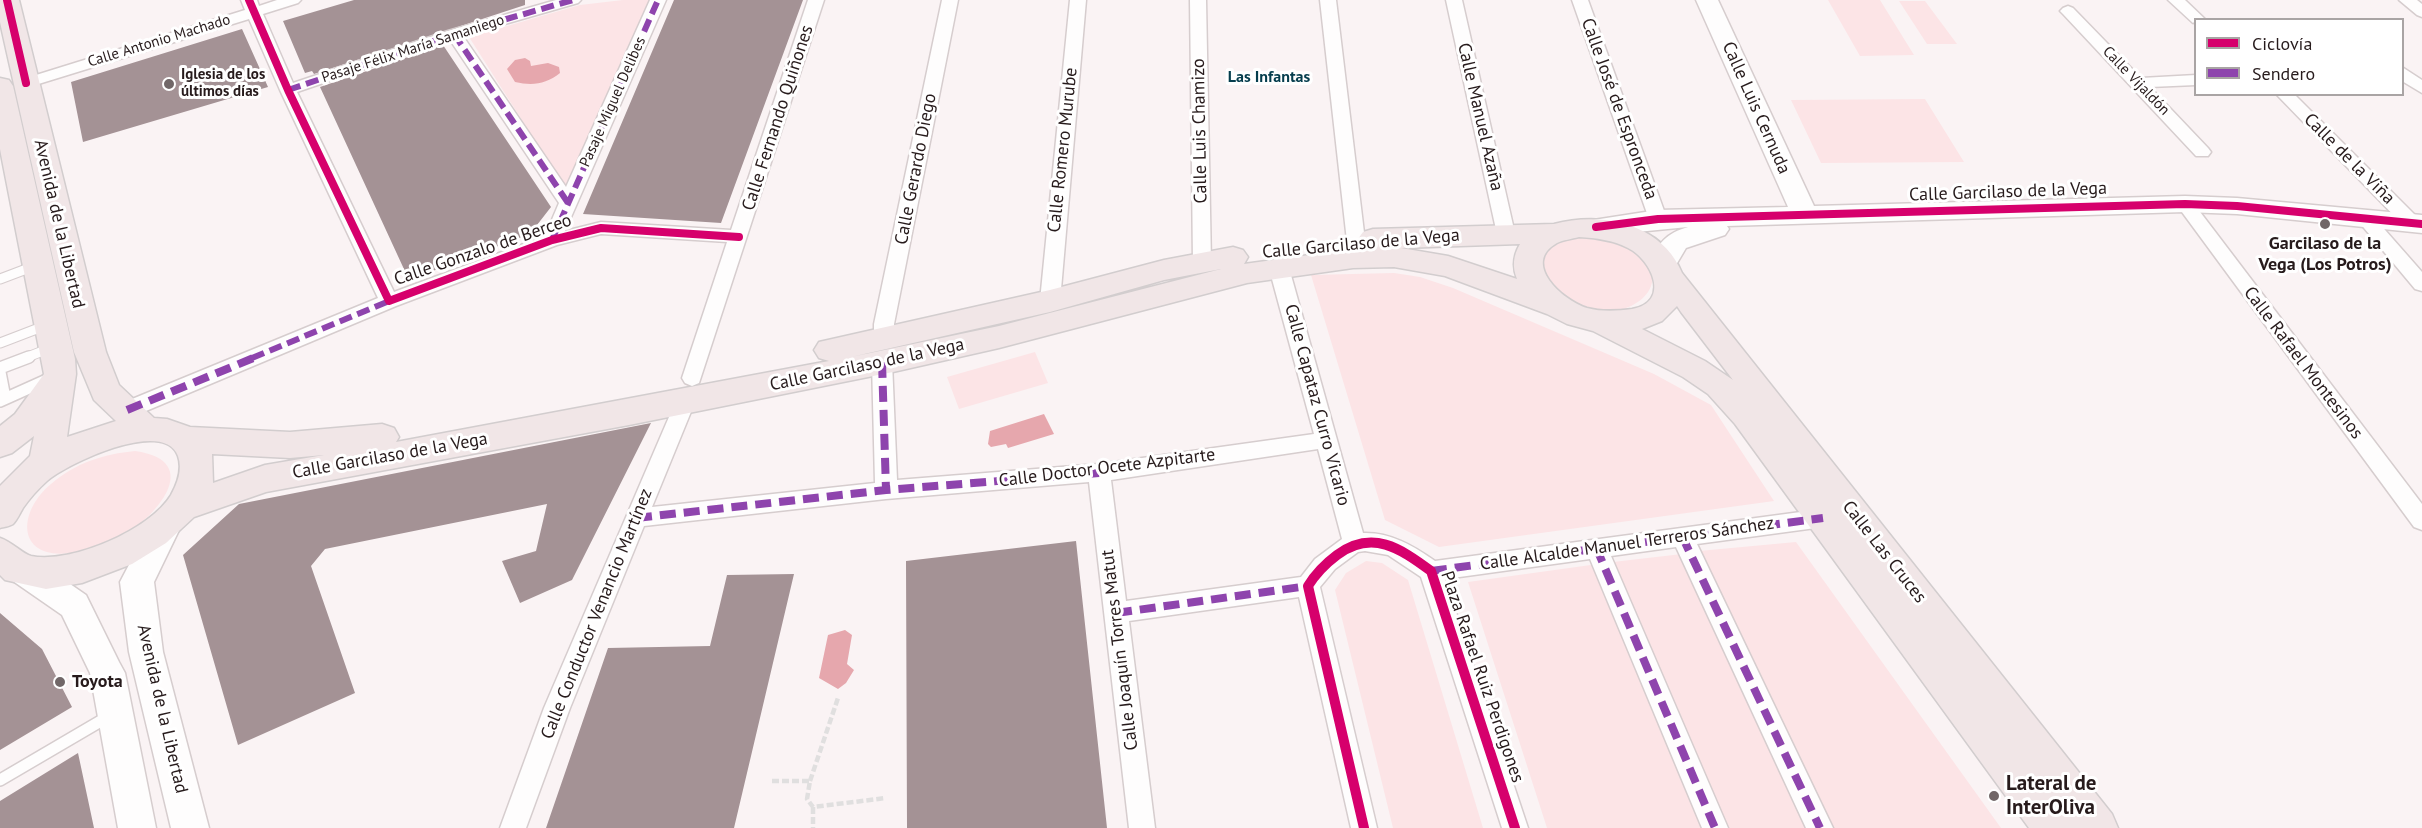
<!DOCTYPE html>
<meta charset="utf-8">
<style>
body{margin:0}
#map{position:relative;width:2422px;height:828px;overflow:hidden;background:#faf3f4;font-family:"PT Sans",sans-serif}
canvas{display:block}
.legend{position:absolute;left:2194px;top:18px;width:210px;height:78px;box-sizing:border-box;background:#fff;border:2px solid #a9a4a4;margin:0;padding:8px 10px;list-style:none;font-size:18px;color:#271b1c}
.legend li{display:flex;align-items:center;gap:12px;height:30px}
.legend b{width:30px;border:2px solid #a9a4a4}
</style>
<div id="map">
<canvas width="2422" height="828"></canvas>
<ul class="legend">
<li><b style="height:8px;background:#d6006c"></b>Ciclovía</li>
<li><b style="height:8px;background:#8e44ad"></b>Sendero</li>
</ul>
</div>
<script>
const ctx = document.querySelector('canvas').getContext('2d');
ctx.lineJoin = 'round';
function fill(path, color) { ctx.fillStyle = color; ctx.fill(path, 'evenodd'); }
function strokePath(path, color, width, dash) { ctx.strokeStyle = color; ctx.lineWidth = width; ctx.lineCap = dash ? 'butt' : 'round'; ctx.setLineDash(dash || []); ctx.stroke(path); }
function label(font, color, halo, rows, align = 'center') {
  ctx.font = font + ' "PT Sans",sans-serif'; ctx.lineWidth = 6; ctx.setLineDash([]); ctx.textBaseline = 'middle'; ctx.strokeStyle = halo; ctx.fillStyle = color; for (const [text, x, y, turn = 0] of rows) {
    ctx.save(); ctx.translate(x, y); ctx.rotate((+turn || 0) * Math.PI / 180); ctx.textAlign = isNaN(turn) ? turn : align; if (halo) ctx.strokeText(text, 0, 0); ctx.fillText(text, 0, 0); ctx.restore();
  }
}
const green = new Path2D(`
 M 623,0 L 649,0 L 567,191 L 469,37 L 580,5 Z
 M 1828,0 L 1880,0 L 1914,55 L 1860,56 Z
 M 1899,1 L 1925,1 L 1957,44 L 1927,44 Z
 M 1925,99 L 1964,162 L 1821,163 L 1791,100 Z
 M 1586,236 C 1597,238 1611,239 1622,244 C 1694,276 1624,339 1565,298 C 1559,294 1550,290 1547,284 C 1544,278 1543,269 1540,262 C 1550,242 1565,238 1586,236 Z
 M 1394,273 L 1420,277 L 1453,288 L 1654,374 L 1711,405 L 1774,501 L 1439,547 L 1385,520 L 1311,275 Z
 M 1035,352 L 1048,383 L 959,409 L 947,377 Z
 M 135,451 C 206,461 155,519 119,538 C 104,546 87,551 71,553 C 16,560 17,512 51,484 C 75,463 104,454 135,451 Z
 M 1796,542 L 2001,828 L 1830,828 L 1699,551 Z
 M 1682,554 L 1814,828 L 1725,828 L 1613,562 Z
 M 1366,561 L 1382,563 L 1408,580 L 1483,828 L 1393,828 L 1335,590 L 1346,573 Z
 M 1598,564 L 1708,828 L 1547,828 L 1468,582 Z`);
const water = new Path2D(`
 M 525,58 L 530,61 L 531,66 L 548,63 L 559,67 L 560,73 C 546,84 533,86 515,82 L 507,69 L 515,60 Z
 M 1044,414 L 1054,434 L 1008,448 L 1006,444 L 991,447 L 988,444 L 990,431 Z
 M 845,630 L 852,635 L 847,664 L 854,670 L 846,683 L 838,689 L 819,678 L 828,635 Z`);
const building = new Path2D(`
 M 354,0 L 525,0 L 525,5 L 314,74 L 312,71 L 305,73 L 283,21 Z
 M 674,0 L 803,0 L 721,223 L 583,214 Z
 M 242,29 L 268,87 L 83,142 L 71,82 Z
 M 443,45 L 551,207 L 530,234 L 409,280 L 320,87 Z
 M 651,423 L 572,580 L 520,603 L 502,561 L 536,551 L 547,504 L 325,549 L 311,566 L 355,693 L 238,745 L 183,555 L 239,504 Z
 M 1076,541 L 1107,828 L 907,828 L 906,561 Z
 M 794,574 L 734,828 L 546,828 L 608,648 L 710,646 L 727,575 Z
 M 0,613 L 42,649 L 72,707 L 0,750 Z
 M 78,753 L 94,828 L 0,828 L 0,801 Z`);
const path = new Path2D(`
 M 772,781 L 810,781 L 807,799 L 813,807 L 886,798
 M 810,781 L 838,698
 M 813,807 L 813,828`);
const laneFar1 = new Path2D(`
 M 0,279 L 37,265
 M 0,343 L 47,325
 M 25,358 L 53,347`);
const lane = new Path2D(`
 M 0,368 L 29,357
 M 0,372 L 5,398
 M 0,401 L 49,379
 M 0,780 L 111,715`);
const street = new Path2D(`
 M 241,0 L 257,0 L 259,6 L 277,0 L 301,0 L 298,3 L 263,14 L 293,83 L 448,31 L 556,0 L 581,0 L 578,3 L 463,36 L 566,187 L 650,0 L 666,0 L 565,231 L 601,222 L 731,230 L 808,0 L 824,0 L 699,383 L 692,386 L 685,383 L 682,378 L 727,242 L 601,234 L 557,245 L 396,306 L 134,416 L 127,418 L 120,416 L 117,410 L 120,404 L 378,298 L 280,90 L 249,19 L 32,86 L 20,86 L 18,83 L 20,80 L 245,10 ZM 450,40 L 559,203 L 545,236 L 394,292 L 297,92 Z
 M 942,0 L 958,0 L 894,324 L 894,338 L 891,343 L 877,343 L 874,338 L 874,324 Z
 M 1070,0 L 1086,0 L 1060,301 L 1057,306 L 1043,306 L 1040,301 Z
 M 1190,0 L 1206,0 L 1211,263 L 1209,268 L 1195,268 L 1193,263 Z
 M 1320,0 L 1336,0 L 1365,241 L 1363,245 L 1349,245 L 1347,241 Z
 M 1446,0 L 1462,0 L 1515,234 L 1513,238 L 1499,238 L 1497,234 Z
 M 1572,0 L 1588,0 L 1667,219 L 1664,223 L 1658,225 L 1649,219 Z
 M 2168,0 L 2185,0 L 2206,20 L 2196,20 L 2193,23 Z
 M 2399,0 L 2417,0 L 2422,4 L 2422,17 L 2417,15 Z
 M 2068,6 L 2073,8 L 2141,78 L 2196,75 L 2196,85 L 2150,87 L 2208,148 L 2211,152 L 2208,156 L 2196,156 L 2063,14 L 2060,11 L 2063,8 Z
 M 2402,67 L 2422,80 L 2422,93 L 2402,81 Z
 M 2276,94 L 2294,94 L 2420,220 L 2422,224 L 2420,228 L 2406,228 Z
 M 2185,198 L 2191,200 L 2422,504 L 2422,530 L 2414,527 L 2179,208 L 2176,204 L 2179,200 Z
 M 2365,212 L 2371,214 L 2422,272 L 2422,291 L 2415,289 L 2359,222 L 2356,218 L 2359,214 Z
 M 1279,262 L 1286,263 L 1289,268 L 1363,533 C 1390,532 1414,546 1435,561 L 1823,509 L 1831,512 L 1834,518 L 1831,524 L 1823,527 L 1697,544 L 1833,828 L 1806,828 L 1676,547 L 1611,556 L 1728,828 L 1702,828 L 1590,559 L 1445,579 L 1528,828 L 1502,828 L 1421,577 L 1388,555 L 1365,551 L 1358,552 L 1335,569 L 1320,587 L 1377,828 L 1351,828 L 1299,597 L 1129,621 L 1155,828 L 1129,828 L 1089,482 L 886,499 L 644,526 L 570,708 L 526,828 L 500,828 L 544,708 L 678,396 L 685,394 L 692,396 L 695,402 L 652,507 L 875,483 L 872,362 L 875,357 L 882,355 L 889,357 L 892,362 L 897,480 L 1099,464 L 1314,434 L 1269,268 L 1272,263 ZM 1318,449 L 1342,539 L 1315,559 L 1301,577 L 1126,601 L 1111,480 Z`);
const secondary = new Path2D(`
 M 1696,0 L 1718,0 L 1814,206 L 2185,196 L 2237,198 L 2422,215 L 2422,233 L 2237,214 L 2185,212 L 1727,226 L 1729,229 L 1725,235 L 1686,248 L 1673,270 L 1663,272 L 1653,270 L 1649,263 C 1658,243 1667,233 1688,227 L 1596,236 L 1587,233 L 1583,227 L 1587,221 L 1658,210 L 1788,207 Z
 M 166,511 L 177,515 L 182,524 L 154,582 L 163,652 L 209,828 L 171,828 L 129,652 L 120,582 L 155,515 Z
 M 22,555 L 34,559 L 86,595 L 119,662 L 125,673 L 156,828 L 118,828 L 90,673 L 62,615 L 10,579 L 5,569 L 10,559 Z`);
const primary = new Path2D(`
 M 0,0 L 19,0 L 106,352 L 119,385 L 154,418 L 167,419 L 190,427 L 290,432 L 382,424 L 394,428 L 399,437 L 396,442 L 829,361 L 819,358 L 814,350 L 819,342 L 1050,290 L 1164,260 L 1233,247 L 1243,250 L 1248,257 L 1244,264 L 1368,247 L 1363,246 L 1358,239 L 1363,232 L 1373,229 L 1554,224 C 1601,211 1662,223 1682,273 L 2112,814 L 2118,828 L 2029,828 L 1735,424 L 1708,394 L 1683,377 L 1593,331 L 1567,324 L 1547,314 L 1445,276 L 1394,267 L 1353,268 L 1247,283 L 999,348 L 893,372 L 629,425 L 266,492 L 194,517 L 166,543 L 132,564 L 82,583 L 46,589 L 5,580 L 0,575 L 0,538 C 12,542 23,554 31,556 C 71,564 150,530 171,495 C 177,484 183,470 178,456 C 164,417 66,464 47,481 C 38,489 30,498 23,508 C 20,513 17,520 13,524 C 10,526 4,527 0,528 L 0,486 L 30,456 L 34,436 L 12,453 L 0,457 L 0,426 L 15,414 L 44,374 L 0,149 L 0,78 L 9,80 L 13,86 L 75,359 L 76,374 L 67,437 L 116,421 L 94,400 L 74,352 L 0,22 ZM 1579,237 C 1596,238 1613,240 1628,248 C 1652,260 1671,302 1632,309 C 1617,311 1602,312 1587,308 C 1562,300 1521,263 1557,243 C 1563,240 1572,239 1579,237 ZM 1520,244 C 1513,256 1512,267 1517,279 L 1448,256 L 1401,248 ZM 1221,269 L 999,326 L 851,357 L 1050,312 L 1164,280 ZM 1677,306 L 1681,312 L 1733,380 L 1705,361 L 1642,329 L 1662,321 ZM 212,454 L 290,458 L 324,455 L 265,465 L 213,483 Z`);
const quietFar1 = new Path2D(`
 M 454,34 L 568,203
 M 288,90 L 454,34 L 573,0
 M 552,240 L 658,0
 M 252,358 L 389,301`);
const quiet = new Path2D(`
 M 882,362 L 886,490
 M 127,410 L 256,357
 M 636,518 L 886,490 L 1099,473
 M 1682,536 L 1820,828
 M 1596,547 L 1715,828
 M 1431,571 L 1823,518
 M 1116,613 L 1308,586`);
const cyclewayFar1 = new Path2D(`
 M 7,0 L 26,83
 M 249,0 L 288,90 L 389,301 L 552,240 L 601,228 L 739,237
 M 1596,227 L 1658,219 L 2185,204 L 2237,206 L 2422,224`);
const cycleway = new Path2D(`
 M 1364,828 L 1308,586 C 1316,573 1325,564 1337,555 C 1372,529 1400,548 1431,571 L 1515,828`);
const markers = [
 [169,84,6,"#716768"],
 [2325,224,6,"#716768"],
 [60,682,6,"#716768"],
 [1994,796,6,"#716768"]
];
const farStreetnames = [
 ["Calle Antonio Machado",159,41,-17],
 ["Pasaje Félix María Samaniego",413,49,-18],
 ["Calle Vijaldón",2136,81,46],
 ["Pasaje Miguel Delibes",613,102,-66]
];
const farPoinames = [
 ["Iglesia de los",181,75],
 ["últimos días",181,92]
];
const farNeighbourhoodnames = [
 ["Las Infantas",1269,77]
];
const streetNames = [
 ["Calle Luis Cernuda",1756,108,66],
 ["Calle José de Espronceda",1619,109,70],
 ["Calle Manuel Azaña",1480,117,77],
 ["Calle Fernando Quiñones",778,118,-72],
 ["Calle Luis Chamizo",1200,131,-91],
 ["Calle Romero Murube",1063,150,-84],
 ["Calle de la Viña",2349,159,45],
 ["Calle Gerardo Diego",916,169,-79],
 ["Calle Garcilaso de la Vega",2008,192,-2],
 ["Avenida de la Libertad",59,224,77],
 ["Calle Garcilaso de la Vega",1361,244,-5],
 ["Calle Gonzalo de Berceo",483,250,-19],
 ["Calle Rafael Montesinos",2303,363,53],
 ["Calle Garcilaso de la Vega",867,365,-12],
 ["Calle Capataz Curro Vicario",1317,405,75],
 ["Calle Garcilaso de la Vega",390,456,-10],
 ["Calle Doctor Ocete Azpitarte",1107,468,-7],
 ["Calle Alcalde Manuel Terreros Sánchez",1627,544,-8],
 ["Calle Las Cruces",1884,552,52],
 ["Calle Conductor Venancio Martínez",597,614,-68],
 ["Calle Joaquín Torres Matut",1120,650,-97],
 ["Plaza Rafael Ruiz Perdigones",1482,677,71],
 ["Avenida de la Libertad",162,709,77]
];
const poiNames = [
 ["Garcilaso de la",2325,244],
 ["Vega (Los Potros)",2325,265],
 ["Toyota",72,682,"left"]
];
const nearPoinames = [
 ["Lateral de",2006,784],
 ["InterOliva",2006,808]
];
fill(green, '#fce4e6');
fill(water, '#e6a7ad');
fill(building, '#a49295');
strokePath(laneFar1, '#d6cdce', 11);
strokePath(lane, '#d6cdce', 14);
strokePath(street, '#d6cdce', 3);
strokePath(secondary, '#d6cdce', 3);
strokePath(primary, '#d2cdce', 3);
strokePath(path, '#e0dfdf', 4.5, [7, 3]);
strokePath(laneFar1, '#fefdfd', 9);
strokePath(lane, '#fefdfd', 11);
fill(street, '#fefdfd');
fill(secondary, '#fefdfd');
fill(primary, '#f1e6e7');
strokePath(quietFar1, '#8e44ad', 6, [13, 6]);
strokePath(quiet, '#8e44ad', 8, [16, 8]);
strokePath(cyclewayFar1, '#d6006c', 8);
strokePath(cycleway, '#d6006c', 10);
for (const [x, y, r, color] of markers) { const dot = new Path2D(); dot.arc(x, y, r, 0, 2 * Math.PI); ctx.fillStyle = color; ctx.fill(dot); strokePath(dot, '#fff', 2); }
label('15px', '#271b1c', '#fff', farStreetnames);
label('bold 15px', '#271b1c', '#fff', farPoinames, 'left');
label('bold 16px', '#053d4d', '#fff', farNeighbourhoodnames);
label('18px', '#271b1c', '#fff', streetNames);
label('bold 18px', '#271b1c', '#fff', poiNames);
label('bold 21px', '#271b1c', '#fff', nearPoinames, 'left');
</script>
